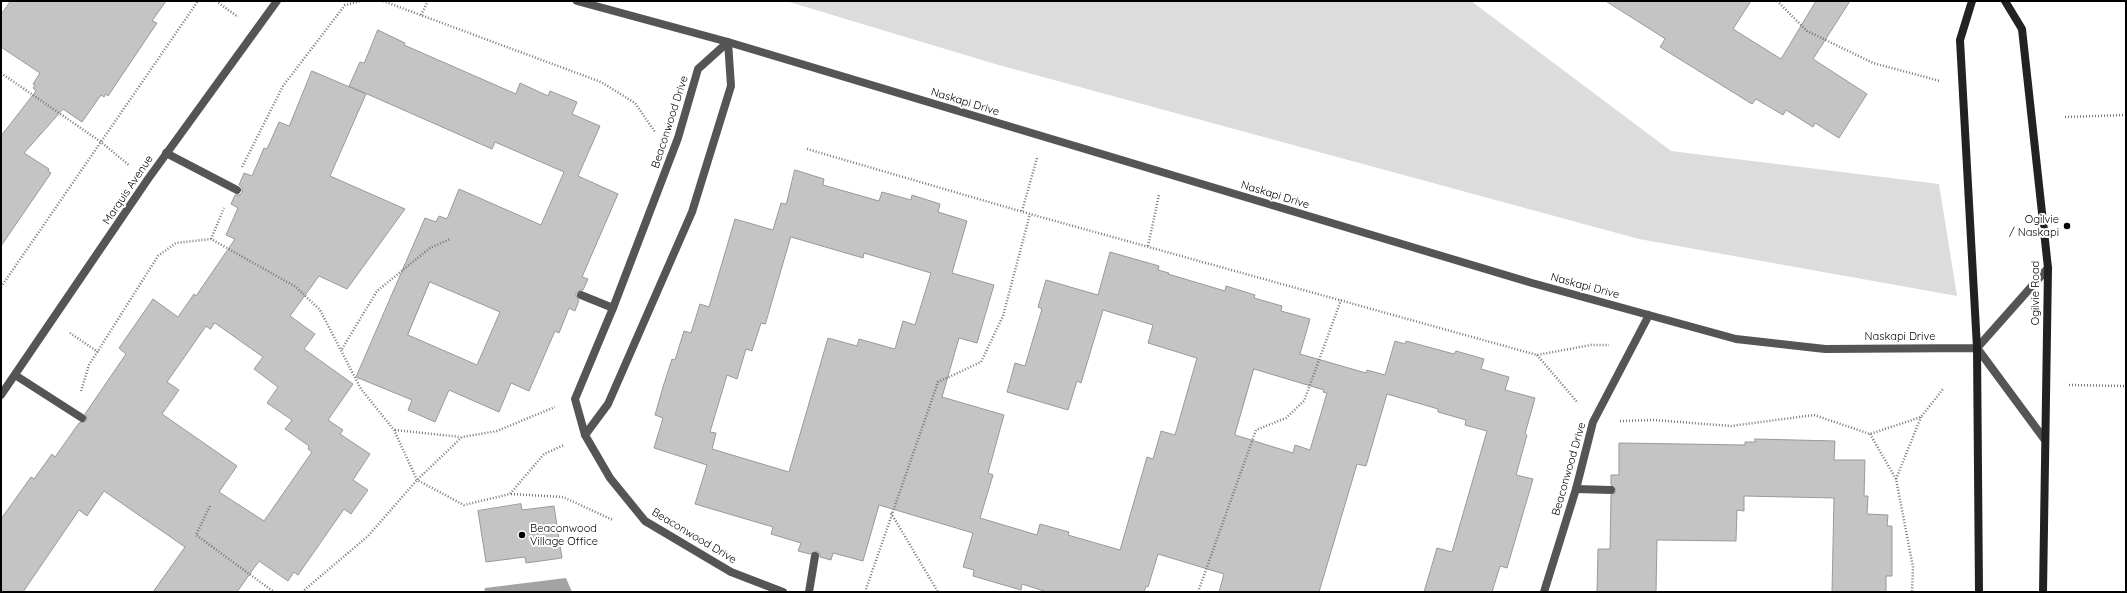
<!DOCTYPE html>
<style>
body{margin:0}
#map{position:relative;width:2127px;height:593px;overflow:hidden;background:#fff;font-family:Quicksand,sans-serif}
canvas{display:block}
.frame{position:absolute;inset:0;border:2px solid #000;pointer-events:none}
</style>
<div id="map">
<canvas width="2127" height="593"></canvas>
<div class="frame"></div>
</div>
<script>
const ctx = document.querySelector('canvas').getContext('2d');
ctx.lineJoin = 'round';
function fill(path, color) { ctx.fillStyle = color; ctx.fill(path, 'evenodd'); }
function strokePath(path, color, width, dash) { ctx.strokeStyle = color; ctx.lineWidth = width; ctx.lineCap = dash ? 'butt' : 'round'; ctx.setLineDash(dash || []); ctx.stroke(path); }
function label(font, color, halo, rows, align = 'center') {
  ctx.font = font + ' Quicksand,sans-serif'; ctx.lineWidth = 4; ctx.setLineDash([]); ctx.textBaseline = 'middle'; ctx.strokeStyle = halo; ctx.fillStyle = color; for (const [text, x, y, turn = 0] of rows) {
    ctx.save(); ctx.translate(x, y); ctx.rotate((+turn || 0) * Math.PI / 180); ctx.textAlign = isNaN(turn) ? turn : align; if (halo) ctx.strokeText(text, 0, 0); ctx.fillText(text, 0, 0); ctx.restore();
  }
}
const green = new Path2D(`
 M 786,1 L 1471,1 L 1671,151 L 1939,184 L 1957,296 L 1639,239 L 995,64 Z`);
const water = new Path2D(`
 M 566,578 L 572,592 L 484,592 L 485,588 Z`);
const building = new Path2D(`
 M 11,1 L 166,1 L 152,21 L 157,23 L 108,96 L 106,94 L 104,97 L 101,95 L 82,122 L 63,109 L 24,153 L 49,169 L 48,171 L 51,173 L 1,246 L 1,136 L 36,91 L 33,88 L 35,85 L 33,84 L 40,73 L 1,47 L 1,15 Z
 M 1606,1 L 1751,1 L 1733,29 L 1781,59 L 1816,1 L 1850,1 L 1813,59 L 1867,94 L 1839,138 L 1815,123 L 1813,127 L 1786,110 L 1783,115 L 1756,99 L 1752,104 L 1660,47 L 1665,39 Z
 M 378,30 L 405,43 L 404,45 L 516,94 L 520,83 L 548,96 L 550,91 L 577,102 L 572,114 L 600,126 L 578,176 L 618,194 L 582,277 L 588,279 L 583,290 L 580,290 L 576,293 L 576,296 L 579,300 L 575,311 L 569,308 L 559,333 L 555,331 L 529,391 L 511,383 L 499,412 L 449,390 L 435,422 L 408,410 L 412,400 L 356,377 L 425,218 L 436,222 L 439,216 L 447,219 L 459,189 L 541,225 L 564,172 L 495,142 L 492,149 L 349,86 L 360,62 L 364,63 ZM 430,282 L 500,312 L 477,365 L 408,335 Z
 M 312,71 L 366,94 L 330,176 L 405,209 L 347,289 L 319,276 L 290,316 L 315,334 L 304,349 L 353,384 L 328,420 L 343,430 L 340,434 L 370,454 L 353,480 L 368,490 L 351,514 L 344,509 L 298,575 L 294,572 L 288,581 L 259,561 L 237,592 L 153,592 L 185,547 L 104,491 L 87,516 L 79,510 L 23,592 L 1,592 L 1,519 L 31,477 L 34,479 L 52,454 L 55,457 L 79,423 L 86,421 L 87,418 L 85,414 L 126,354 L 119,348 L 153,299 L 178,317 L 194,294 L 196,296 L 235,239 L 226,235 L 238,208 L 231,204 L 235,195 L 240,195 L 242,192 L 242,187 L 239,185 L 244,173 L 252,176 L 264,148 L 267,149 L 279,122 L 289,126 ZM 215,323 L 263,357 L 254,369 L 278,387 L 267,403 L 292,420 L 285,429 L 309,446 L 308,449 L 312,452 L 264,521 L 219,492 L 237,466 L 162,414 L 179,390 L 167,382 L 206,326 L 210,329 Z
 M 795,170 L 824,179 L 823,185 L 879,201 L 882,192 L 911,200 L 912,195 L 940,204 L 938,212 L 967,221 L 952,273 L 994,285 L 977,343 L 959,338 L 942,397 L 1004,415 L 988,473 L 993,475 L 980,518 L 1037,535 L 1040,524 L 1069,532 L 1068,535 L 1120,550 L 1147,457 L 1153,459 L 1161,431 L 1175,435 L 1197,358 L 1148,343 L 1153,325 L 1103,310 L 1081,383 L 1077,381 L 1068,410 L 1007,392 L 1015,363 L 1025,366 L 1042,309 L 1038,307 L 1046,280 L 1098,295 L 1110,252 L 1159,266 L 1158,270 L 1169,273 L 1168,274 L 1225,291 L 1226,286 L 1255,295 L 1254,298 L 1282,306 L 1281,311 L 1310,319 L 1300,354 L 1366,373 L 1367,370 L 1385,375 L 1395,341 L 1405,344 L 1406,341 L 1454,354 L 1456,351 L 1484,359 L 1481,369 L 1509,377 L 1505,390 L 1535,398 L 1525,434 L 1527,435 L 1516,475 L 1533,479 L 1507,568 L 1500,566 L 1492,592 L 1424,592 L 1437,548 L 1452,552 L 1487,431 L 1465,425 L 1466,420 L 1438,412 L 1438,409 L 1387,394 L 1366,466 L 1357,464 L 1319,592 L 1219,592 L 1224,574 L 1158,554 L 1148,587 L 1146,586 L 1144,592 L 1047,592 L 1022,584 L 1021,590 L 973,576 L 974,570 L 963,567 L 973,533 L 879,505 L 863,561 L 833,553 L 831,560 L 820,557 L 820,554 L 816,551 L 810,554 L 798,551 L 801,543 L 771,534 L 773,527 L 695,504 L 707,465 L 654,448 L 663,418 L 655,415 L 663,387 L 672,359 L 675,360 L 684,331 L 691,333 L 700,304 L 709,307 L 735,219 L 773,230 L 781,203 L 786,204 ZM 791,237 L 863,258 L 864,253 L 931,273 L 915,325 L 903,321 L 895,349 L 859,339 L 857,346 L 828,338 L 789,472 L 712,449 L 716,433 L 710,432 L 727,375 L 737,379 L 746,349 L 752,351 L 761,323 L 765,324 ZM 1254,369 L 1324,390 L 1323,392 L 1327,393 L 1310,450 L 1295,445 L 1293,453 L 1235,435 Z
 M 1755,439 L 1835,441 L 1834,460 L 1865,460 L 1864,496 L 1868,496 L 1867,514 L 1888,515 L 1887,526 L 1892,526 L 1892,576 L 1886,576 L 1886,592 L 1832,592 L 1834,498 L 1744,496 L 1744,511 L 1737,510 L 1736,541 L 1657,540 L 1656,592 L 1597,592 L 1598,549 L 1610,549 L 1611,495 L 1615,493 L 1616,490 L 1611,485 L 1611,475 L 1619,475 L 1619,443 L 1745,445 L 1745,442 L 1755,442 Z
 M 521,504 L 522,510 L 554,506 L 562,558 L 526,563 L 525,557 L 486,562 L 478,511 Z`);
const path = new Path2D(`
 M 216,1 L 238,17
 M 383,1 L 601,82 L 635,103 L 655,132
 M 1777,1 L 1807,31 L 1873,63 L 1940,81
 M 421,15 L 428,1
 M 1,73 L 101,142 L 130,166
 M 2065,117 L 2126,115
 M 807,149 L 1030,214 L 1537,355 L 1591,345 L 1609,345
 M 242,167 L 283,86 L 345,5 L 361,1
 M 1022,211 L 1037,158
 M 211,239 L 224,208
 M 1148,246 L 1159,195
 M 1,287 L 198,1
 M 70,333 L 98,352
 M 342,349 L 377,291 L 430,248 L 450,239
 M 1537,355 L 1578,403
 M 2069,385 L 2126,386
 M 81,391 L 89,365 L 158,256 L 176,243 L 211,239 L 296,287 L 320,310 L 361,389 L 394,430 L 417,480 L 464,505 L 510,494 L 544,454 L 564,445
 M 1620,421 L 1654,420 L 1731,426 L 1814,415 L 1870,434 L 1921,417 L 1943,389
 M 395,430 L 461,437
 M 1870,434 L 1896,479 L 1913,567 L 1912,592
 M 1896,479 L 1921,417
 M 511,494 L 563,497 L 613,520
 M 210,506 L 196,535 L 274,592
 M 891,513 L 938,592
 M 302,592 L 368,536 L 417,480 L 462,437 L 497,431 L 555,407
 M 865,592 L 938,382 L 981,362 L 1003,316 L 1030,214
 M 1198,592 L 1256,430 L 1286,418 L 1304,401 L 1341,300`);
const lane = new Path2D(`
 M 166,153 L 237,190
 M 581,295 L 613,308
 M 15,375 L 82,418
 M 1576,489 L 1611,490
 M 809,592 L 815,556`);
const street = new Path2D(`
 M 577,1 L 728,42 L 1532,283 L 1736,339 L 1825,349 L 1977,348 L 2048,268
 M 728,42 L 698,69 L 678,138 L 613,308 L 575,399 L 585,435 L 610,478 L 645,521 L 731,572 L 783,592
 M 1977,348 L 2045,440
 M 1,395 L 148,179 L 277,1
 M 585,435 L 608,404 L 692,212 L 731,86 L 728,42
 M 1544,592 L 1576,489 L 1593,422 L 1649,315`);
const secondary = new Path2D(`
 M 1972,1 L 1960,40 L 1977,348 L 1979,592
 M 2005,1 L 2022,29 L 2048,268 L 2043,592`);
const markers = [
 [2067,226,4,"#000"],
 [522,535,4,"#000"]
];
const streetNames = [
 ["Naskapi Drive",965,102,17],
 ["Beaconwood Drive",670,122,-72],
 ["Marquis Avenue",128,190,-56],
 ["Naskapi Drive",1275,195,17],
 ["Naskapi Drive",1585,286,15],
 ["Ogilvie Road",2036,293,-90],
 ["Naskapi Drive",1900,337],
 ["Beaconwood Drive",1569,469,-74],
 ["Beaconwood Drive",694,536,31]
];
const poiNames = [
 ["Ogilvie",2059,220],
 ["/ Naskapi",2059,233],
 ["Beaconwood",530,529,"left"],
 ["Village Office",530,542,"left"]
];
fill(green, '#dcdcdc');
fill(water, '#a3a3a3');
fill(building, '#c4c4c4');
strokePath(building, '#999', 1);
strokePath(path, '#777', 2.5, [1, 2]);
strokePath(lane, '#555', 8);
strokePath(street, '#555', 8);
strokePath(secondary, '#222', 8);
for (const [x, y, r, color] of markers) { const dot = new Path2D(); dot.arc(x, y, r, 0, 2 * Math.PI); ctx.fillStyle = color; ctx.fill(dot); strokePath(dot, '#fff', 1.5); }
label('11px', '#000', '#fff', streetNames);
label('11px', '#000', '#fff', poiNames, 'right');
</script>
